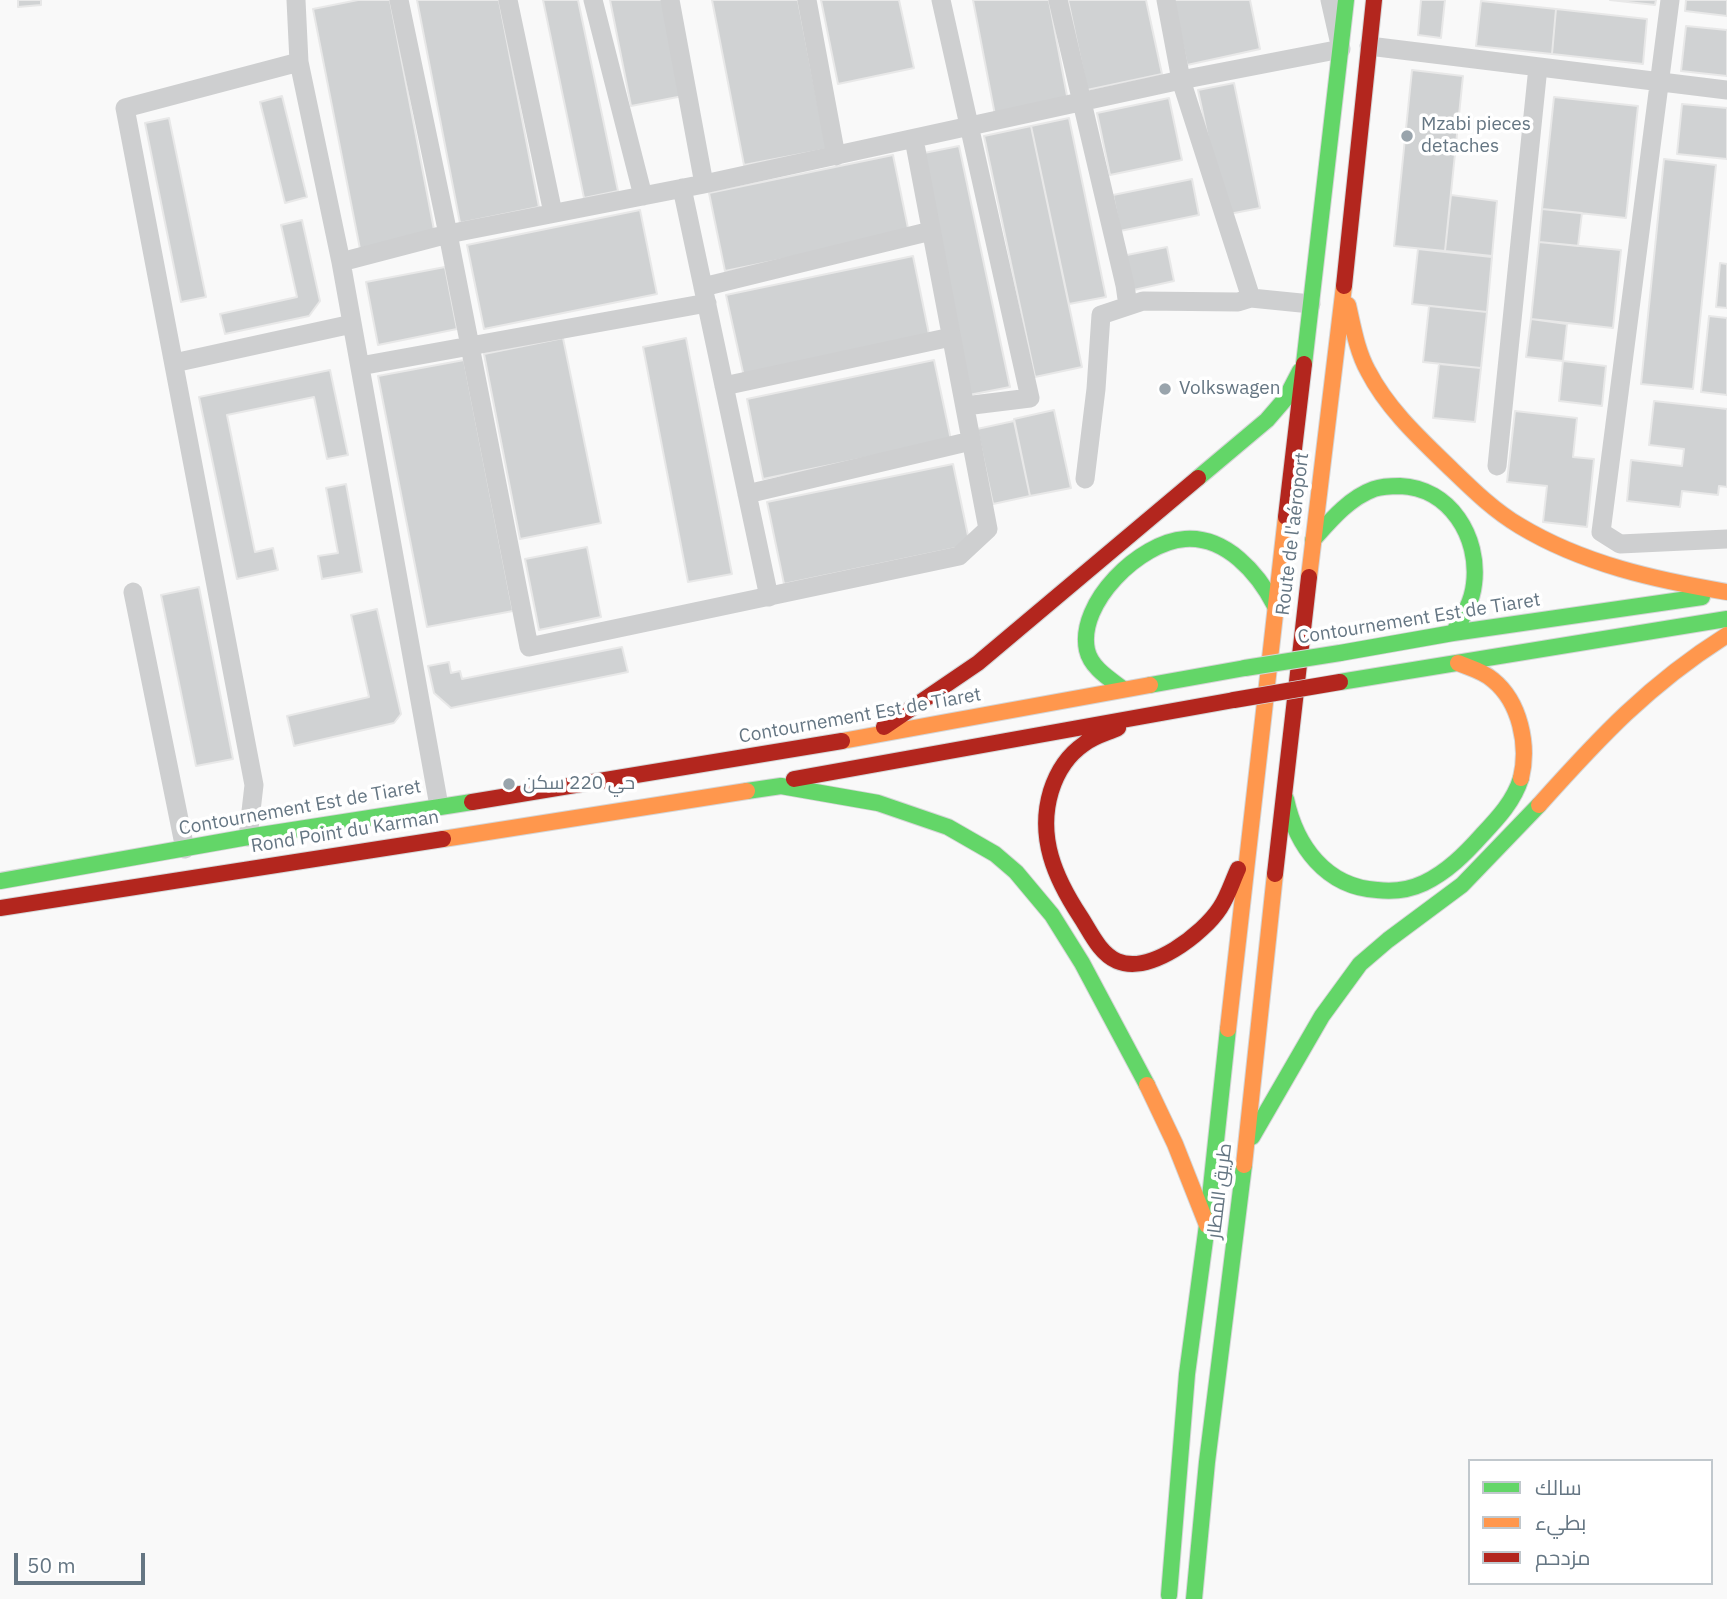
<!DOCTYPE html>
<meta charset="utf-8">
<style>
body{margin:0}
#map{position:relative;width:1727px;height:1599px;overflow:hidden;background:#f9f9f9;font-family:"IBM Plex Sans",Cairo,sans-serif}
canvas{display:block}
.legend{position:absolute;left:1468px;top:1459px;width:245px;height:126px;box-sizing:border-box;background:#fff;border:2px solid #c1c8cd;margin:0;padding:9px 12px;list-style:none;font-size:21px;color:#657683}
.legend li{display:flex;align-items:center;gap:14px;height:35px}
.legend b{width:35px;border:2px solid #c1c8cd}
.scale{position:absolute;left:14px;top:1553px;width:131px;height:32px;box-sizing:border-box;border:4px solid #657683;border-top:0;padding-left:9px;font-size:21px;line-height:24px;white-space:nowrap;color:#657683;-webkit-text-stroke:5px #fff;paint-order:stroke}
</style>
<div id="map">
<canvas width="1727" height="1599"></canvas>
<ul class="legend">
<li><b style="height:9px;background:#63d668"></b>سالك</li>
<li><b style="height:9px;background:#ff974d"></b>بطيء</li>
<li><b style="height:9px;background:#b3261e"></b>مزدحم</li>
</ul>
<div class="scale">50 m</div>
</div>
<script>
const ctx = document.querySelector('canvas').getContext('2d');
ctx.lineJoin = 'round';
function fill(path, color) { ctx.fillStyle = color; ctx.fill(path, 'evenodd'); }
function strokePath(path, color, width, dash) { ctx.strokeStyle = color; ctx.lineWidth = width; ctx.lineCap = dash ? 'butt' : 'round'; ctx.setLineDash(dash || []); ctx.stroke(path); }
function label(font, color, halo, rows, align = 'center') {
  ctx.font = font + ' "IBM Plex Sans",Cairo,sans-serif'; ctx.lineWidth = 7; ctx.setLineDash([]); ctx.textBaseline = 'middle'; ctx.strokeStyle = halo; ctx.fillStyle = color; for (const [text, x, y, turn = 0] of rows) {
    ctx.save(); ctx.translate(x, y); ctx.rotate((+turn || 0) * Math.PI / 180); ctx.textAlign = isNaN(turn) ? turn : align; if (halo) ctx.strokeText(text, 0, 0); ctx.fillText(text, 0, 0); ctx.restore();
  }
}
const building = new Path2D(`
 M 18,0 L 41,0 L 41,5 L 18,7 Z
 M 358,0 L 390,0 L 435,235 L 360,249 L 313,9 Z
 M 417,0 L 499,0 L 539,207 L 460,223 Z
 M 543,0 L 578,0 L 618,191 L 584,198 Z
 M 610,0 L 665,0 L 683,96 L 631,106 Z
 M 712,0 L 798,0 L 827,149 L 744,165 Z
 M 821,0 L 899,0 L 914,68 L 838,84 Z
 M 973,0 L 1049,0 L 1068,101 L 995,115 Z
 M 1068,0 L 1146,0 L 1162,74 L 1087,90 Z
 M 1173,0 L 1250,0 L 1260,49 L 1187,65 Z
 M 1421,0 L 1445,0 L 1441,38 L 1418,35 Z
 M 1610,0 L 1656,0 L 1655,5 Z
 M 1686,0 L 1727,0 L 1727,16 L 1685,11 Z
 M 1481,1 L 1556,9 L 1552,54 L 1476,46 Z
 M 1556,9 L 1647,19 L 1643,64 L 1552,54 Z
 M 1686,26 L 1727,30 L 1727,76 L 1681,71 Z
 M 1412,70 L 1463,76 L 1445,251 L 1394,246 Z
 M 1234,83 L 1260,208 L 1224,215 L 1198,90 Z
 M 282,96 L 307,197 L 285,203 L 260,102 Z
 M 1554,97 L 1638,106 L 1626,218 L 1542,209 Z
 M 1169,98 L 1182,160 L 1110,175 L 1097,113 Z
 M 1682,104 L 1727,108 L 1727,159 L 1677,154 Z
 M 169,118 L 206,297 L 181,302 L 145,123 Z
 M 1069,118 L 1106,297 L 1069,304 L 1031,126 Z
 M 1031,126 L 1082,367 L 1035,377 L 984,136 Z
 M 959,146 L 1010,387 L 969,395 L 919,154 Z
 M 893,155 L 909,233 L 725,271 L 709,193 Z
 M 1664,159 L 1716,165 L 1693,389 L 1641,384 Z
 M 1192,179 L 1199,215 L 1120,231 L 1113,195 Z
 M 1451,195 L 1497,201 L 1492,256 L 1445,251 Z
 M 1542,209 L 1582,213 L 1578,246 L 1539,242 Z
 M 640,210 L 657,294 L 484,329 L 467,245 Z
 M 302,220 L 320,301 L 309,316 L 225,334 L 220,314 L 297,297 L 281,225 Z
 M 1539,242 L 1621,250 L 1613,328 L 1531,319 Z
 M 1167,247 L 1174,281 L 1129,291 L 1122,256 Z
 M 1418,249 L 1492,257 L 1487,312 L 1412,304 Z
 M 913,256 L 930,339 L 744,377 L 726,295 Z
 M 1720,263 L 1727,264 L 1727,308 L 1716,307 Z
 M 445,267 L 457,329 L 378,345 L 366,282 Z
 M 1429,306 L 1487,312 L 1481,368 L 1423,362 Z
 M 1709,316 L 1727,318 L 1727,395 L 1701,392 Z
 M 1531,319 L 1567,324 L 1563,361 L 1526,357 Z
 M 563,338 L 601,523 L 520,539 L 484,354 Z
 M 686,338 L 732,574 L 688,582 L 643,347 Z
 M 464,360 L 513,611 L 427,627 L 378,376 Z
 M 934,360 L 951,440 L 763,479 L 747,399 Z
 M 1563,361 L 1606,366 L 1602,406 L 1559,401 Z
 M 1439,364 L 1481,368 L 1475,422 L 1433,418 Z
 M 330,370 L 348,455 L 327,459 L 314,397 L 227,415 L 255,552 L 273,548 L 278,570 L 237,579 L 199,397 Z
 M 1654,401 L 1727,409 L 1727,487 L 1719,486 L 1718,495 L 1682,491 L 1680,507 L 1627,501 L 1631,460 L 1682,466 L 1684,449 L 1649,445 Z
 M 1054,410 L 1071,488 L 1030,496 L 1014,419 Z
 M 1515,411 L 1577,418 L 1573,457 L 1594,459 L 1587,527 L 1543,522 L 1547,486 L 1507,482 Z
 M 1014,421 L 1030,496 L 993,504 L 977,429 Z
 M 953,464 L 970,545 L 784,584 L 767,502 Z
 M 346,484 L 362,572 L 322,579 L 318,556 L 338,553 L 326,488 Z
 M 587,547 L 601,617 L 539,630 L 525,559 Z
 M 199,587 L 233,759 L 196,766 L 161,595 Z
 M 377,609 L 401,714 L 394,723 L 294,746 L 287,716 L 369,697 L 351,615 Z
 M 622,647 L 628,672 L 451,708 L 434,693 L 428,666 L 449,662 L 451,673 L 460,671 L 462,679 Z`);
const street = new Path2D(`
 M 296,0 L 299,62 L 341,262 L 439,806
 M 399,0 L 448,234 L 529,647 L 959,556 L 988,529 L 914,139
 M 508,0 L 553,213
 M 593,0 L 643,196
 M 670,0 L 704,184
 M 807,0 L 836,156
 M 941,0 L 1030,398 L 965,406
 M 1058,0 L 1125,285 L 1128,306
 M 1166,0 L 1181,80 L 1251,298
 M 1670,0 L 1601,532 L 1620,544 L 1727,539
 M 1369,46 L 1727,90
 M 682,188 L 769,597
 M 341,262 L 448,234 L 704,184 L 1181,80 L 1341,49 L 1330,0
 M 703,287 L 931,231
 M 174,363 L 352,324
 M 360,366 L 707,303
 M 724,386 L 951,337
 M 1497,466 L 1538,67
 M 1085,479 L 1096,389 L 1101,315 L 1143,301 L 1238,302 L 1251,298 L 1311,304
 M 747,494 L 971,441
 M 133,592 L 185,849
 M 248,837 L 254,785 L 125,108 L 299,62`);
const fast = new Path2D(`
 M 1304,364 L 1346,0
 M 1198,478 L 1267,420 L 1286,398 L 1300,371
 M 1313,540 C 1330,521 1349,498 1374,489 C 1383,486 1391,486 1400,486 C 1450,488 1480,537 1474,584 C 1472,603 1462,618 1453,633
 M 1340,653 L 1453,633 L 1702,597
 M 1340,682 L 1727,619
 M 1150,685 L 1245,668
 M 1123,689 C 1110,679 1091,668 1087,650 C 1077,603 1140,542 1185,539 C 1226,536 1258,573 1275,606
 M 747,791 L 781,786 L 878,803 L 948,827 L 995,854 L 1016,872 L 1052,915 L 1082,963 L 1147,1085
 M 1286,799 C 1296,846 1326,887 1377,890 C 1393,892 1409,890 1424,883 C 1447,872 1465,854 1482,835 C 1498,818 1514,801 1521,778
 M 0,881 L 248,837 L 472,802
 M 1252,1137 L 1322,1016 L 1360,964 L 1388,940 L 1462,885 L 1539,805
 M 1169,1595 L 1187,1374 L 1207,1225 L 1228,1029
 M 1194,1599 L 1207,1462 L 1244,1165`);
const slow = new Path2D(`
 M 1348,305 C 1353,327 1357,351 1368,371 C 1386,406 1415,434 1443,461 C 1467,484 1491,509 1520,526 C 1583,564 1656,580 1727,592
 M 1309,577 L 1344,286
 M 1458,663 C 1470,668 1483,671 1493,680 C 1520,702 1529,745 1521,778
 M 842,741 L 1150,685
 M 1539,805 C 1599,738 1649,684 1727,635
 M 443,839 L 747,791
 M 1228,1029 L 1286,517
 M 1147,1085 L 1175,1144 L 1207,1225
 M 1244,1165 L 1275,874`);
const jam = new Path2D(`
 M 1344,286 L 1374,0
 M 1286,517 L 1304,364
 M 884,727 L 978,663 L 1198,478
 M 1118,728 C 1107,733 1094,736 1084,744 C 1068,755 1057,772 1051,791 C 1037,837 1055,878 1080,916 C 1090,931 1099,953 1117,961 C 1150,975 1203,934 1220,908 C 1228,896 1232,882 1238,869
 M 794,779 L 1234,700
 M 472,802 L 842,741
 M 1275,874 L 1309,577
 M 0,908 L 443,839`);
const fastBridge = new Path2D(`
 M 1245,668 L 1340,653`);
const jamBridge = new Path2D(`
 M 1234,700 L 1340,682`);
const markers = [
 [1407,136,7,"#99a4ac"],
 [1165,389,7,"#99a4ac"],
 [509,784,7,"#99a4ac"]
];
const poiNames = [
 ["Mzabi pieces",1421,125],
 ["detaches",1421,147],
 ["Volkswagen",1179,389],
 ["حي 220 سكن",523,784]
];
const streetNames = [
 ["Route de l'aéroport",1293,534,-83],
 ["Contournement Est de Tiaret",1419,619,-9],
 ["Contournement Est de Tiaret",860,716,-10],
 ["Contournement Est de Tiaret",300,808,-10],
 ["Rond Point du Karman",345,832,-9],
 ["طريق المطار",1220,1191,-83]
];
fill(building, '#d0d2d3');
strokePath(building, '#e8e8e8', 2);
strokePath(fast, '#d5d6d7', 18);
strokePath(slow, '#d5d6d7', 18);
strokePath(jam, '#d5d6d7', 18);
strokePath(street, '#cecfd0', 19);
strokePath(fast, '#63d668', 16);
strokePath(slow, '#ff974d', 16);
strokePath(jam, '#b3261e', 16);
strokePath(fastBridge, '#d5d6d6', 18, []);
strokePath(jamBridge, '#d5d6d6', 18, []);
strokePath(fastBridge, '#63d668', 16);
strokePath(jamBridge, '#b3261e', 16);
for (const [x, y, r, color] of markers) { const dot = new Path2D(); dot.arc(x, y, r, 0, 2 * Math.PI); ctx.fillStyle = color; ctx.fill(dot); strokePath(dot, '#fff', 2.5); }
label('19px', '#657683', '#fff', poiNames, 'left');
label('19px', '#657683', '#fff', streetNames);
</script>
